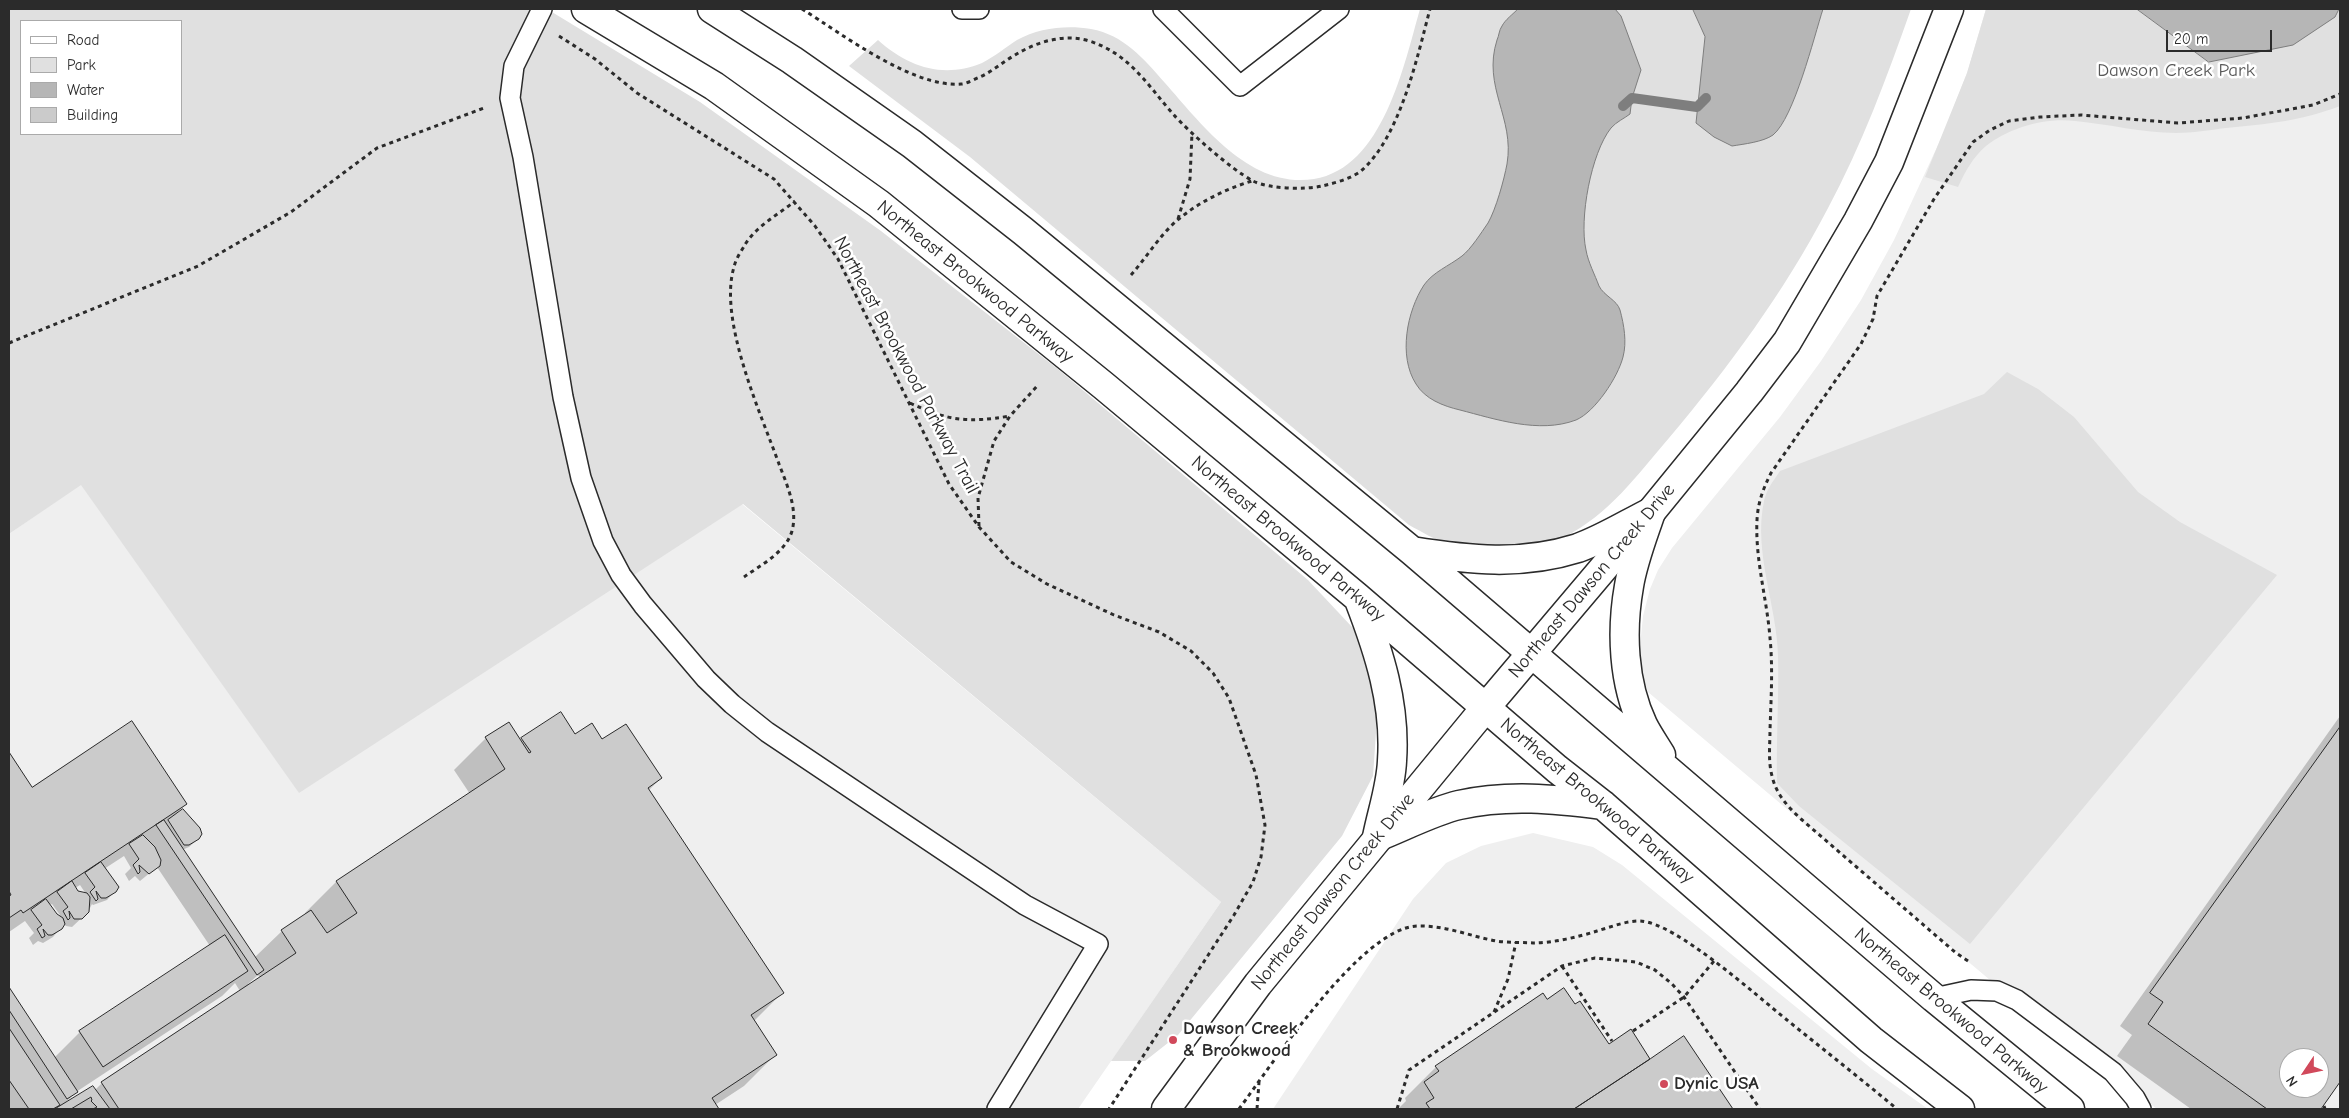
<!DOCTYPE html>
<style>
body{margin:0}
#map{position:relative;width:2349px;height:1118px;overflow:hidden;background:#fff;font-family:"Comic Neue",sans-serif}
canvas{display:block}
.frame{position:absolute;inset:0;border:10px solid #2b2b2b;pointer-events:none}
.legend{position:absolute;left:20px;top:20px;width:162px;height:115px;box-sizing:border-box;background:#fff;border:1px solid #aaa;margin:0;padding:6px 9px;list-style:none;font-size:15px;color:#2b2b2b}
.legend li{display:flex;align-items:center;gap:10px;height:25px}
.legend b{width:25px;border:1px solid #aaa}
.north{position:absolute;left:2279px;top:1048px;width:50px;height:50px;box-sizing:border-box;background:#fff;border:1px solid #aaa;border-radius:50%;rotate:236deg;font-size:14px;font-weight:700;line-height:20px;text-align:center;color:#2b2b2b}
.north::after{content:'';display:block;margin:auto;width:18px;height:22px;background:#d1495b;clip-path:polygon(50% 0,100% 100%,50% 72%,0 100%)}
.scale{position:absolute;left:2166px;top:30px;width:106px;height:22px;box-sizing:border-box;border:2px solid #2b2b2b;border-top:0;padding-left:6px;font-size:15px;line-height:18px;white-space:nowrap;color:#2b2b2b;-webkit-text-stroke:4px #fff;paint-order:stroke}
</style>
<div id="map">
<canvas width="2349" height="1118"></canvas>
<div class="frame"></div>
<ul class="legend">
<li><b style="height:6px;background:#fff"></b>Road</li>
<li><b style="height:14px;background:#e0e0e0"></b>Park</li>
<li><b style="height:14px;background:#b6b6b6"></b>Water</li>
<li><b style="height:14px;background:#cbcbcb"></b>Building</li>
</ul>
<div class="north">N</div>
<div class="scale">20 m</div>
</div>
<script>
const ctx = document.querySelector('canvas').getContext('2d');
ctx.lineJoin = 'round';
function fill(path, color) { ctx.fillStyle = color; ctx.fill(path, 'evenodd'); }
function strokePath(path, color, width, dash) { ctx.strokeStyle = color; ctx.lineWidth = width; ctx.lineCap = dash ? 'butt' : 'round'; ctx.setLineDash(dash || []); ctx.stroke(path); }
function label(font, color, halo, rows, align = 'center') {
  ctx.font = font + ' "Comic Neue",sans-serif'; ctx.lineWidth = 5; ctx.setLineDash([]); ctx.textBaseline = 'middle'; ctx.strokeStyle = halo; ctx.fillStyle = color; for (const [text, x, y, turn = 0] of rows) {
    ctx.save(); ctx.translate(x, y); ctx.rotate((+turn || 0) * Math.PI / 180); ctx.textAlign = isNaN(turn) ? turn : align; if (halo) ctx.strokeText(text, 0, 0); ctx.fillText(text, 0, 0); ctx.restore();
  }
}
const built = new Path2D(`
 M 1986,9 L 2340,9 L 2340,1109 L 2157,1109 L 2003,991 L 1648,692 L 1642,674 L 1640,646 L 1643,616 L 1650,589 L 1658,570 L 1672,548 L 1780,417 L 1821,361 L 1861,300 L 1894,240 L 1944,132 L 1967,73 ZM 2289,1058 L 2319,1058 L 2319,1088 L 2289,1088 Z
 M 81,484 L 299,792 L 742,504 L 1221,902 L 1078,1109 L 9,1109 L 9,534 Z
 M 1533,833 L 1593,847 L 1622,865 L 1872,1069 L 1928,1109 L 1273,1109 L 1413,899 L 1446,863 L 1481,846 Z`);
const green = new Path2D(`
 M 9,9 L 547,9 L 700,102 L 881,231 L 1059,370 L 1308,580 L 1353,628 L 1378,703 L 1373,776 L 1342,836 L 1178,1035 L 1145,1061 L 1111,1061 L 1221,902 L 743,504 L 299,793 L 81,485 L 9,534 ZM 21,21 L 181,21 L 181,134 L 21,134 Z
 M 1420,9 L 1911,9 C 1887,77 1862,145 1827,210 C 1784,292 1729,367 1669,438 C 1637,475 1609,515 1564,537 C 1534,552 1505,549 1473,546 C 1466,545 1457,546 1449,544 C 1435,540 1422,532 1409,525 L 970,157 L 849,66 L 878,40 C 908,67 943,79 982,63 C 994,57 1006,47 1017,40 C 1039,28 1066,25 1091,29 C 1124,35 1144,59 1165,83 C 1203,126 1250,189 1314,179 C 1383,168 1404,65 1420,9 Z
 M 1986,9 L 2340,9 L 2340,106 C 2301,121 2267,124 2226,128 C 2209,130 2193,133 2176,133 C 2142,133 2109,124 2075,121 C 2046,117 2008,128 1986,146 C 1973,157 1965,172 1958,187 L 1925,177 L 1967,73 Z
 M 2007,372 L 2038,389 L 2074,417 L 2138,492 L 2180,522 L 2277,575 L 1970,944 L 1799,806 L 1777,783 C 1776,741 1779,698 1778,656 C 1777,605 1753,553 1764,501 C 1766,490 1774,480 1780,471 L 1984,394 Z`);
const water = new Path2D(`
 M 1518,9 L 1615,9 L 1621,16 L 1641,70 L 1632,98 L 1630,114 C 1625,118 1616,122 1611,128 C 1591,153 1579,219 1586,250 C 1588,262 1595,275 1599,286 C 1604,296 1617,300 1620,310 C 1624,325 1627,342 1623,357 C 1618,377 1595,412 1576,420 C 1539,434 1495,419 1460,410 C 1443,406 1425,399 1416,384 C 1398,356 1407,311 1424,285 C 1433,272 1449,266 1462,256 C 1471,249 1481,233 1488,223 C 1496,209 1504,180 1507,164 C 1515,118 1482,87 1497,40 C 1499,36 1499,30 1502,26 C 1505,20 1513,14 1518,9 Z
 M 1693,9 L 1823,9 C 1814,37 1794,118 1773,135 C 1763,142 1744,144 1732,146 L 1714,137 L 1696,123 L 1705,37 Z
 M 2137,9 L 2339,9 L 2335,17 L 2293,45 L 2209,62 Z`);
const shadow = new Path2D(`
 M 2340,716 L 2340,1080 L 2320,1109 L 2191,1109 L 2117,1056 L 2132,1035 L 2120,1026 ZM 2289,1058 L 2319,1058 L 2319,1088 L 2289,1088 Z
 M 575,736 L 602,741 L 661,778 L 648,791 L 782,993 L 753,1022 L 775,1055 L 744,1086 L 715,1105 L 718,1109 L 9,1109 L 9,989 L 54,1058 L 80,1032 L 210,946 L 157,867 L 140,881 L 135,876 L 129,881 L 125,874 L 131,868 L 124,856 L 104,869 L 115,882 L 118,887 L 115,891 L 107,900 L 93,905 L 92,904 L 88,912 L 72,927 L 66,926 L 64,924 L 53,937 L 43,943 L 38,941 L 33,945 L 29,938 L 34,933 L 25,921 L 9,932 L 9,754 L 31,788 L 186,804 L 176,814 L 198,839 L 189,847 L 182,850 L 254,958 L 282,931 L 306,915 L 305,913 L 336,882 L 470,794 L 454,770 L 486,738 L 520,741 L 522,739 ZM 80,885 L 86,894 L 78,892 L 75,888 ZM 52,904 L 60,915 L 58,917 L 49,905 ZM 258,975 L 260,978 L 249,985 L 248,984 ZM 235,983 L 240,991 L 102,1083 L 95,1090 L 65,1103 L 76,1092 L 222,996 Z
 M 1547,1001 L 1575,1006 L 1608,1046 L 1650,1061 L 1684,1038 L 1732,1109 L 1398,1109 L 1406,1101 L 1405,1098 L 1436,1067 Z`);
const stream = new Path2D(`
 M 1623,106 L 1632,98 L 1697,107 L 1706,98`);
const building = new Path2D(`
 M 561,712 L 575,734 L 592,723 L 602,739 L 626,724 L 662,778 L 648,788 L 784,993 L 751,1015 L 777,1055 L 712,1098 L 719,1109 L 119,1109 L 101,1082 L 296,953 L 281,930 L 311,910 L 327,933 L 357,913 L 336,881 L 505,769 L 485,737 L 509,722 L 529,753 L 531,752 L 521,738 Z
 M 132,721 L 187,804 L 23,913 L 21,910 L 9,918 L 9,896 L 11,895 L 9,891 L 9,752 L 32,787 Z
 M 2340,727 L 2340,1082 L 2321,1109 L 2267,1109 L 2148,1024 L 2163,1002 L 2150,993 ZM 2289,1058 L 2319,1058 L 2319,1088 L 2289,1088 Z
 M 183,809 L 200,828 L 202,834 L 199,839 L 189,845 L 184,845 L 168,820 Z
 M 164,820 L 264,970 L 257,975 L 156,825 Z
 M 143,835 L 155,847 L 161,860 L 160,866 L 149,874 L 139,865 L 140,872 L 138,874 L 133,865 L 139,859 L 129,844 Z
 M 101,862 L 119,887 L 116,892 L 106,898 L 101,898 L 96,891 L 98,899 L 96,901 L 90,892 L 95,887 L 85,873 Z
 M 72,881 L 78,891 L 87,893 L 90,897 L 89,912 L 82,919 L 74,919 L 69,911 L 70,918 L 68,920 L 63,911 L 68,907 L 57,892 Z
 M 46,899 L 57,914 L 63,918 L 65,924 L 62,929 L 52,935 L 48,935 L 43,929 L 45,936 L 42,938 L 37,929 L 42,925 L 31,910 Z
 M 225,935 L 248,971 L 103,1067 L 79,1031 Z
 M 9,987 L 78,1092 L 67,1099 L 9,1010 Z
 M 1564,988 L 1575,1004 L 1580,1001 L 1609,1044 L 1631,1029 L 1650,1059 L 1574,1109 L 1430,1109 L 1426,1103 L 1434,1098 L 1424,1082 L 1439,1071 L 1435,1066 L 1543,993 L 1547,999 Z
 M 9,1028 L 60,1105 L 53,1109 L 29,1109 L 9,1080 Z
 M 1684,1036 L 1733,1109 L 1574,1109 L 1650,1059 Z
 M 93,1086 L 110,1109 L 93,1109 L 97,1107 L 91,1101 L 92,1100 L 91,1097 L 71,1109 L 55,1109 Z`);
const path = new Path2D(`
 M 802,9 C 842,34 913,88 961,84 C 967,84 974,79 980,77 C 993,71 1003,62 1015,55 C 1036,42 1063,34 1086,40 C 1128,52 1146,83 1173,114 C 1189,132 1232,170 1253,181 C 1269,189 1305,190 1322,186 C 1335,183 1350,179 1361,171 C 1400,137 1417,58 1430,9
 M 559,36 L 595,59 L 637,93 L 774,179 L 815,226 L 838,259 L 949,484 L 979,527 L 1011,562 L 1047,584 L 1114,615 L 1159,632 L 1191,651 L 1213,673 L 1229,698 L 1256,775 L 1265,825 L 1261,857 L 1253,882 L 1234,915 L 1109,1109
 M 1178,219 L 1190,179 L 1192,133
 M 1131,275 C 1147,257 1161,233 1180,218 C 1201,201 1226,189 1252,181
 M 9,343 L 198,266 L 291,212 L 377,148 L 484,108
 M 910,403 C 948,421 968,423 1010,416
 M 979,526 L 978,498 L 994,441 L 1010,416 L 1038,385
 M 744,577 C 761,565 786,552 792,531 C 798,509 787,485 779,464 C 761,414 718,320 734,267 C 736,258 742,250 746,243 C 758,225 779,214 795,201
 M 1968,961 L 1956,953 L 1801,819 C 1788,807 1776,794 1772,776 C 1768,761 1770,745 1770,730 C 1771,699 1773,668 1770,638 C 1767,599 1755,560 1757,520 C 1758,502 1763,489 1771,473 L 1861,344 L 1873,319 L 1877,296 L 1934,199 L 1973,142 L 1990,130 L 2009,121 L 2040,117 L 2081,115 L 2178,123 L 2243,118 L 2313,105 L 2340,94
 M 1562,966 L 1612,1041
 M 1494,1012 L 1508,979 L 1516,942
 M 1633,1031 L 1684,997 L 1714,961
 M 2324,1106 L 2325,1109
 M 1239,1109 C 1271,1066 1361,928 1417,926 C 1444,925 1470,936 1496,941 C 1508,943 1521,942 1533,943 C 1553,943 1578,937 1597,931 C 1611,927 1625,921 1640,921 C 1675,922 1757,996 1787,1020 C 1824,1050 1861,1079 1897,1109
 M 1257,1109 L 1259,1082
 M 1397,1109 L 1409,1070 L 1562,966 L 1595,958 L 1636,962 L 1655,970 L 1672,984 L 1684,997 L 1760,1109`);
const lane = new Path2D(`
 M 542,9 L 514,66 L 510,98 L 523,157 L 563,397 L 581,478 L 603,541 L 621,575 L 643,605 L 706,679 L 732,704 L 767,732 L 1025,905 L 1098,944 L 997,1109
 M 962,9 L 979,9
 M 1163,9 L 1240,86 L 1339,9
 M 1934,998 L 1971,990 L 1997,991 L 2017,1000 L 2113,1072 L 2135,1098 L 2141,1109`);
const street = new Path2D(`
 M 1166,1109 L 1258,984 L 1486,707`);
const secondary = new Path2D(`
 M 1486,707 L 1651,512 L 1749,392 L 1787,342 L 1858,221 L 1889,162 L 1949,9`);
const primary = new Path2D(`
 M 586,9 L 714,86 L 879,204 L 1104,386 L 1357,597 L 1557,769 L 1603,805 L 1871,1040 L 1960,1109
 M 712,9 L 792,60 L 912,144 L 1023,231 L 1412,551 L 1934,998 L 2070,1109
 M 1651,512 C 1643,536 1633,561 1629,586 C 1621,631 1623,683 1643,725 C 1648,735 1655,745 1661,755
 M 1412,551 C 1469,560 1521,566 1578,548 C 1603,539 1627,524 1651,512
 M 1359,600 C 1379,652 1396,704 1392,761 C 1391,786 1382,812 1377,837
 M 1377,837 C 1403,827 1433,811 1459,805 C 1508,794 1555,799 1603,805`);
const markers = [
 [1173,1040,5,"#d1495b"],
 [1664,1084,5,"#d1495b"]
];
const parkNames = [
 ["Dawson Creek Park",2176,71]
];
const streetNames = [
 ["Northeast Brookwood Parkway",975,282,39],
 ["Northeast Brookwood Parkway Trail",906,365,62],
 ["Northeast Brookwood Parkway",1288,539,40],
 ["Northeast Dawson Creek Drive",1592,581,-50],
 ["Northeast Brookwood Parkway",1597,801,40],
 ["Northeast Dawson Creek Drive",1333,892,-51],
 ["Northeast Brookwood Parkway",1951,1011,40]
];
const poiNames = [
 ["Dawson Creek",1183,1029],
 ["& Brookwood",1183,1051],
 ["Dynic USA",1674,1084]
];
fill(built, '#efefef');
fill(green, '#e0e0e0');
fill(water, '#b6b6b6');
strokePath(water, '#7e7e7e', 1);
fill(shadow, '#0003');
strokePath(stream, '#7e7e7e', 10);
fill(building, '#cbcbcb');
strokePath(building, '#2b2b2b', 1);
strokePath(lane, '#2b2b2b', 22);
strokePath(street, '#2b2b2b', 31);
strokePath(secondary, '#2b2b2b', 31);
strokePath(primary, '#2b2b2b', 31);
strokePath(path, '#2b2b2b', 3, [4, 4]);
strokePath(lane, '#fff', 19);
strokePath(street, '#fff', 28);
strokePath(secondary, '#fff', 28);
strokePath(primary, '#fff', 28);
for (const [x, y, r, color] of markers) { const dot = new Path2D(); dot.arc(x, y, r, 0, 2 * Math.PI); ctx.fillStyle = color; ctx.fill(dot); strokePath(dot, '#fff', 2); }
label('19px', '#585858', '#fff', parkNames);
label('19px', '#2b2b2b', '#fff', streetNames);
label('bold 19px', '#2b2b2b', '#fff', poiNames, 'left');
</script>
